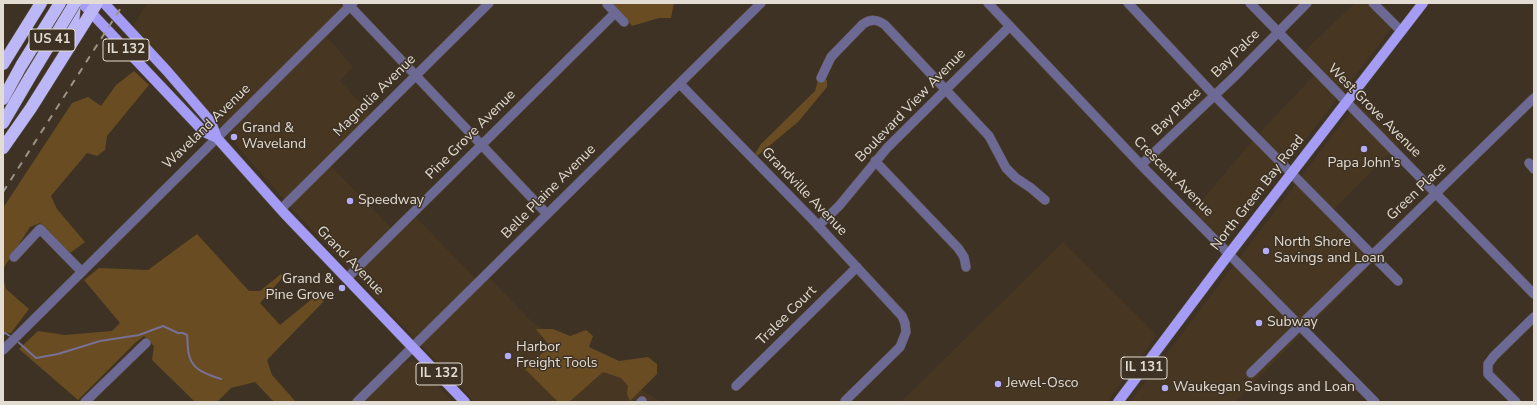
<!DOCTYPE html>
<style>
body{margin:0}
#map{position:relative;width:1537px;height:405px;overflow:hidden;background:#3d3223;font-family:"Nunito Sans",sans-serif}
canvas{display:block}
.frame{position:absolute;inset:0;border:4px solid #e3dcd3;pointer-events:none}
</style>
<div id="map">
<canvas width="1537" height="405"></canvas>
<div class="frame"></div>
</div>
<script>
const ctx = document.querySelector('canvas').getContext('2d');
ctx.lineJoin = 'round';
function fill(path, color) { ctx.fillStyle = color; ctx.fill(path, 'evenodd'); }
function strokePath(path, color, width, dash) { ctx.strokeStyle = color; ctx.lineWidth = width; ctx.lineCap = dash ? 'butt' : 'round'; ctx.setLineDash(dash || []); ctx.stroke(path); }
function label(font, color, halo, rows, align = 'center') {
  ctx.font = font + ' "Nunito Sans",sans-serif'; ctx.lineWidth = 3; ctx.setLineDash([]); ctx.textBaseline = 'middle'; ctx.strokeStyle = halo; ctx.fillStyle = color; for (const [text, x, y, turn = 0] of rows) {
    ctx.save(); ctx.translate(x, y); ctx.rotate((+turn || 0) * Math.PI / 180); ctx.textAlign = isNaN(turn) ? turn : align; if (halo) ctx.strokeText(text, 0, 0); ctx.fillText(text, 0, 0); ctx.restore();
  }
}
const built = new Path2D(`
 M 147,3 L 355,3 L 357,6 L 327,37 L 353,67 L 340,81 L 375,119 L 330,165 L 391,228 L 409,210 L 475,278 L 483,271 L 531,321 L 661,402 L 475,402 L 294,211 L 133,27 Z
 M 1355,3 L 1374,3 L 1395,24 L 1234,232 L 1226,237 L 1218,235 L 1193,211 L 1253,140 L 1314,75 L 1298,57 Z
 M 1357,103 L 1399,144 L 1333,210 L 1378,257 L 1235,402 L 1130,402 Z
 M 1063,242 L 1157,335 L 1107,402 L 901,402 Z
 M 407,362 L 414,362 L 418,364 L 453,402 L 365,402 L 400,366 Z`);
const green = new Path2D(`
 M 612,3 L 674,3 L 671,18 L 659,18 L 632,26 Z
 M 134,71 L 149,85 L 107,136 L 105,150 L 97,156 L 87,153 L 51,196 L 57,209 L 85,242 L 70,253 L 40,223 L 30,227 L 3,269 L 3,208 L 72,103 L 88,97 L 101,106 L 116,85 Z
 M 818,80 L 827,80 L 827,87 L 798,122 L 757,156 L 755,154 L 761,144 L 815,91 Z
 M 197,234 L 249,291 L 260,291 L 281,274 L 284,276 L 260,303 L 280,325 L 318,294 L 324,301 L 267,360 L 272,375 L 296,402 L 274,402 L 255,382 L 231,388 L 217,402 L 195,402 L 152,360 L 154,346 L 144,336 L 135,343 L 78,400 L 19,349 L 38,331 L 65,335 L 112,331 L 120,323 L 84,280 L 99,268 L 148,270 Z
 M 3,276 L 6,289 L 29,309 L 11,333 L 3,333 Z
 M 536,329 L 553,329 L 570,336 L 586,330 L 593,336 L 589,347 L 619,361 L 648,357 L 657,364 L 657,374 L 630,401 L 627,394 L 628,386 L 621,378 L 603,372 L 569,402 L 558,402 L 525,369 L 550,346 Z`);
const stream = new Path2D(`
 M 3,334 L 5,333 L 10,336
 M 17,341 L 36,358 L 58,354 L 100,341 L 139,335 L 163,326 L 178,333 L 183,333 L 187,335 C 188,342 187,351 190,358 C 194,371 209,375 221,379`);
const minor = new Path2D(`
 M 347,3 L 547,214
 M 988,3 L 1141,165 L 1375,402
 M 1128,3 L 1214,95 L 1398,281
 M 1250,3 L 1534,294
 M 1373,3 L 1401,31
 M 607,4 L 624,22
 M 821,78 L 831,57 L 863,24 C 871,19 877,19 885,25 L 989,136 L 1006,168 L 1016,178 L 1031,188 L 1045,200
 M 680,84 L 812,219 L 902,316 L 905,323 L 906,332 L 900,347 L 845,401
 M 875,161 L 958,248 L 964,257 L 966,267
 M 1529,163 L 1534,169
 M 1141,165 L 1235,76 L 1307,3
 M 281,209 L 489,3
 M 818,226 L 839,206 L 887,148 L 1010,26
 M 14,257 L 40,229 L 82,272
 M 347,278 L 615,13
 M 3,350 L 353,3
 M 1251,373 L 1534,98
 M 736,386 L 857,267
 M 85,402 L 146,343
 M 357,402 L 761,3
 M 641,402 L 642,401
 M 1516,402 L 1488,374 L 1488,364 L 1494,356 L 1534,317`);
const major = new Path2D(`
 M 82,3 L 204,132 L 217,138
 M 104,3 L 167,71 L 211,122 L 217,138 L 284,213 L 465,402
 M 1118,402 L 1229,254 L 1423,3`);
const highway = new Path2D(`
 M 67,42 L 73,23 L 75,3
 M 3,64 L 41,3
 M 3,99 L 21,66 L 60,3
 M 3,123 L 30,77
 M 3,148 L 31,108 L 97,3`);
const rail = new Path2D(`
 M 3,192 L 124,3`);
const highwayBridge = new Path2D(`
 M 30,77 L 75,3`);
const markers = [
 [234,137,4,"#b3adf9"],
 [1364,149,4,"#b3adf9"],
 [350,201,4,"#b3adf9"],
 [1266,251,4,"#b3adf9"],
 [342,288,4,"#b3adf9"],
 [1259,323,4,"#b3adf9"],
 [508,356,4,"#b3adf9"],
 [998,384,4,"#b3adf9"],
 [1165,388,4,"#b3adf9"]
];
const shields = [
 [52,40,46],
 [126,50,46],
 [1144,368,46],
 [439,374,46]
];
const shieldNames = [
 ["US 41",52,40],
 ["IL 132",126,50],
 ["IL 131",1144,368],
 ["IL 132",439,374]
];
const streetNames = [
 ["Bay Palce",1236,54,-45],
 ["Magnolia Avenue",375,96,-45],
 ["Boulevard View Avenue",911,106,-46],
 ["West Grove Avenue",1374,111,45],
 ["Bay Place",1177,112,-44],
 ["Waveland Avenue",207,127,-44],
 ["Pine Grove Avenue",471,135,-45],
 ["Crescent Avenue",1173,177,45],
 ["Belle Plaine Avenue",549,192,-45],
 ["Grandville Avenue",804,192,46],
 ["Green Place",1417,192,-44],
 ["North Green Bay Road",1258,193,-52],
 ["Grand Avenue",350,261,46],
 ["Tralee Court",787,316,-45]
];
const poiNames = [
 ["Grand &",242,129],
 ["Waveland",242,145],
 ["Papa John's",1364,164,"center"],
 ["Speedway",358,201],
 ["North Shore",1274,243],
 ["Savings and Loan",1274,259],
 ["Grand &",334,280,"right"],
 ["Pine Grove",334,296,"right"],
 ["Subway",1267,323],
 ["Harbor",516,348],
 ["Freight Tools",516,364],
 ["Jewel-Osco",1006,384],
 ["Waukegan Savings and Loan",1173,388]
];
fill(built, '#473722');
fill(green, '#6a4c22');
strokePath(stream, '#777195', 2);
strokePath(minor, '#5b5143', 10);
strokePath(major, '#5b5143', 11);
strokePath(highway, '#5b5143', 13);
strokePath(minor, '#6c6995', 9);
strokePath(major, '#a49cf5', 10);
strokePath(highway, '#bcb8f8', 12);
strokePath(rail, '#9c9388', 2, [7, 7]);
strokePath(highwayBridge, '#5b5143', 13, []);
strokePath(highwayBridge, '#bcb8f8', 12);
for (const [x, y, r, color] of markers) { const dot = new Path2D(); dot.arc(x, y, r, 0, 2 * Math.PI); ctx.fillStyle = color; ctx.fill(dot); strokePath(dot, '#3d3223', 1.5); }
for (const [x, y, w] of shields) { const box = new Path2D(); box.roundRect(x - w / 2, y - 11, w, 22, 3); ctx.fillStyle = '#3d3223'; ctx.fill(box); strokePath(box, '#e3dcd3', 1); }
label('bold 13px', '#e3dcd3', null, shieldNames);
label('14px', '#e3dcd3', '#3d3223', streetNames);
label('14px', '#e3dcd3', '#3d3223', poiNames, 'left');
</script>
